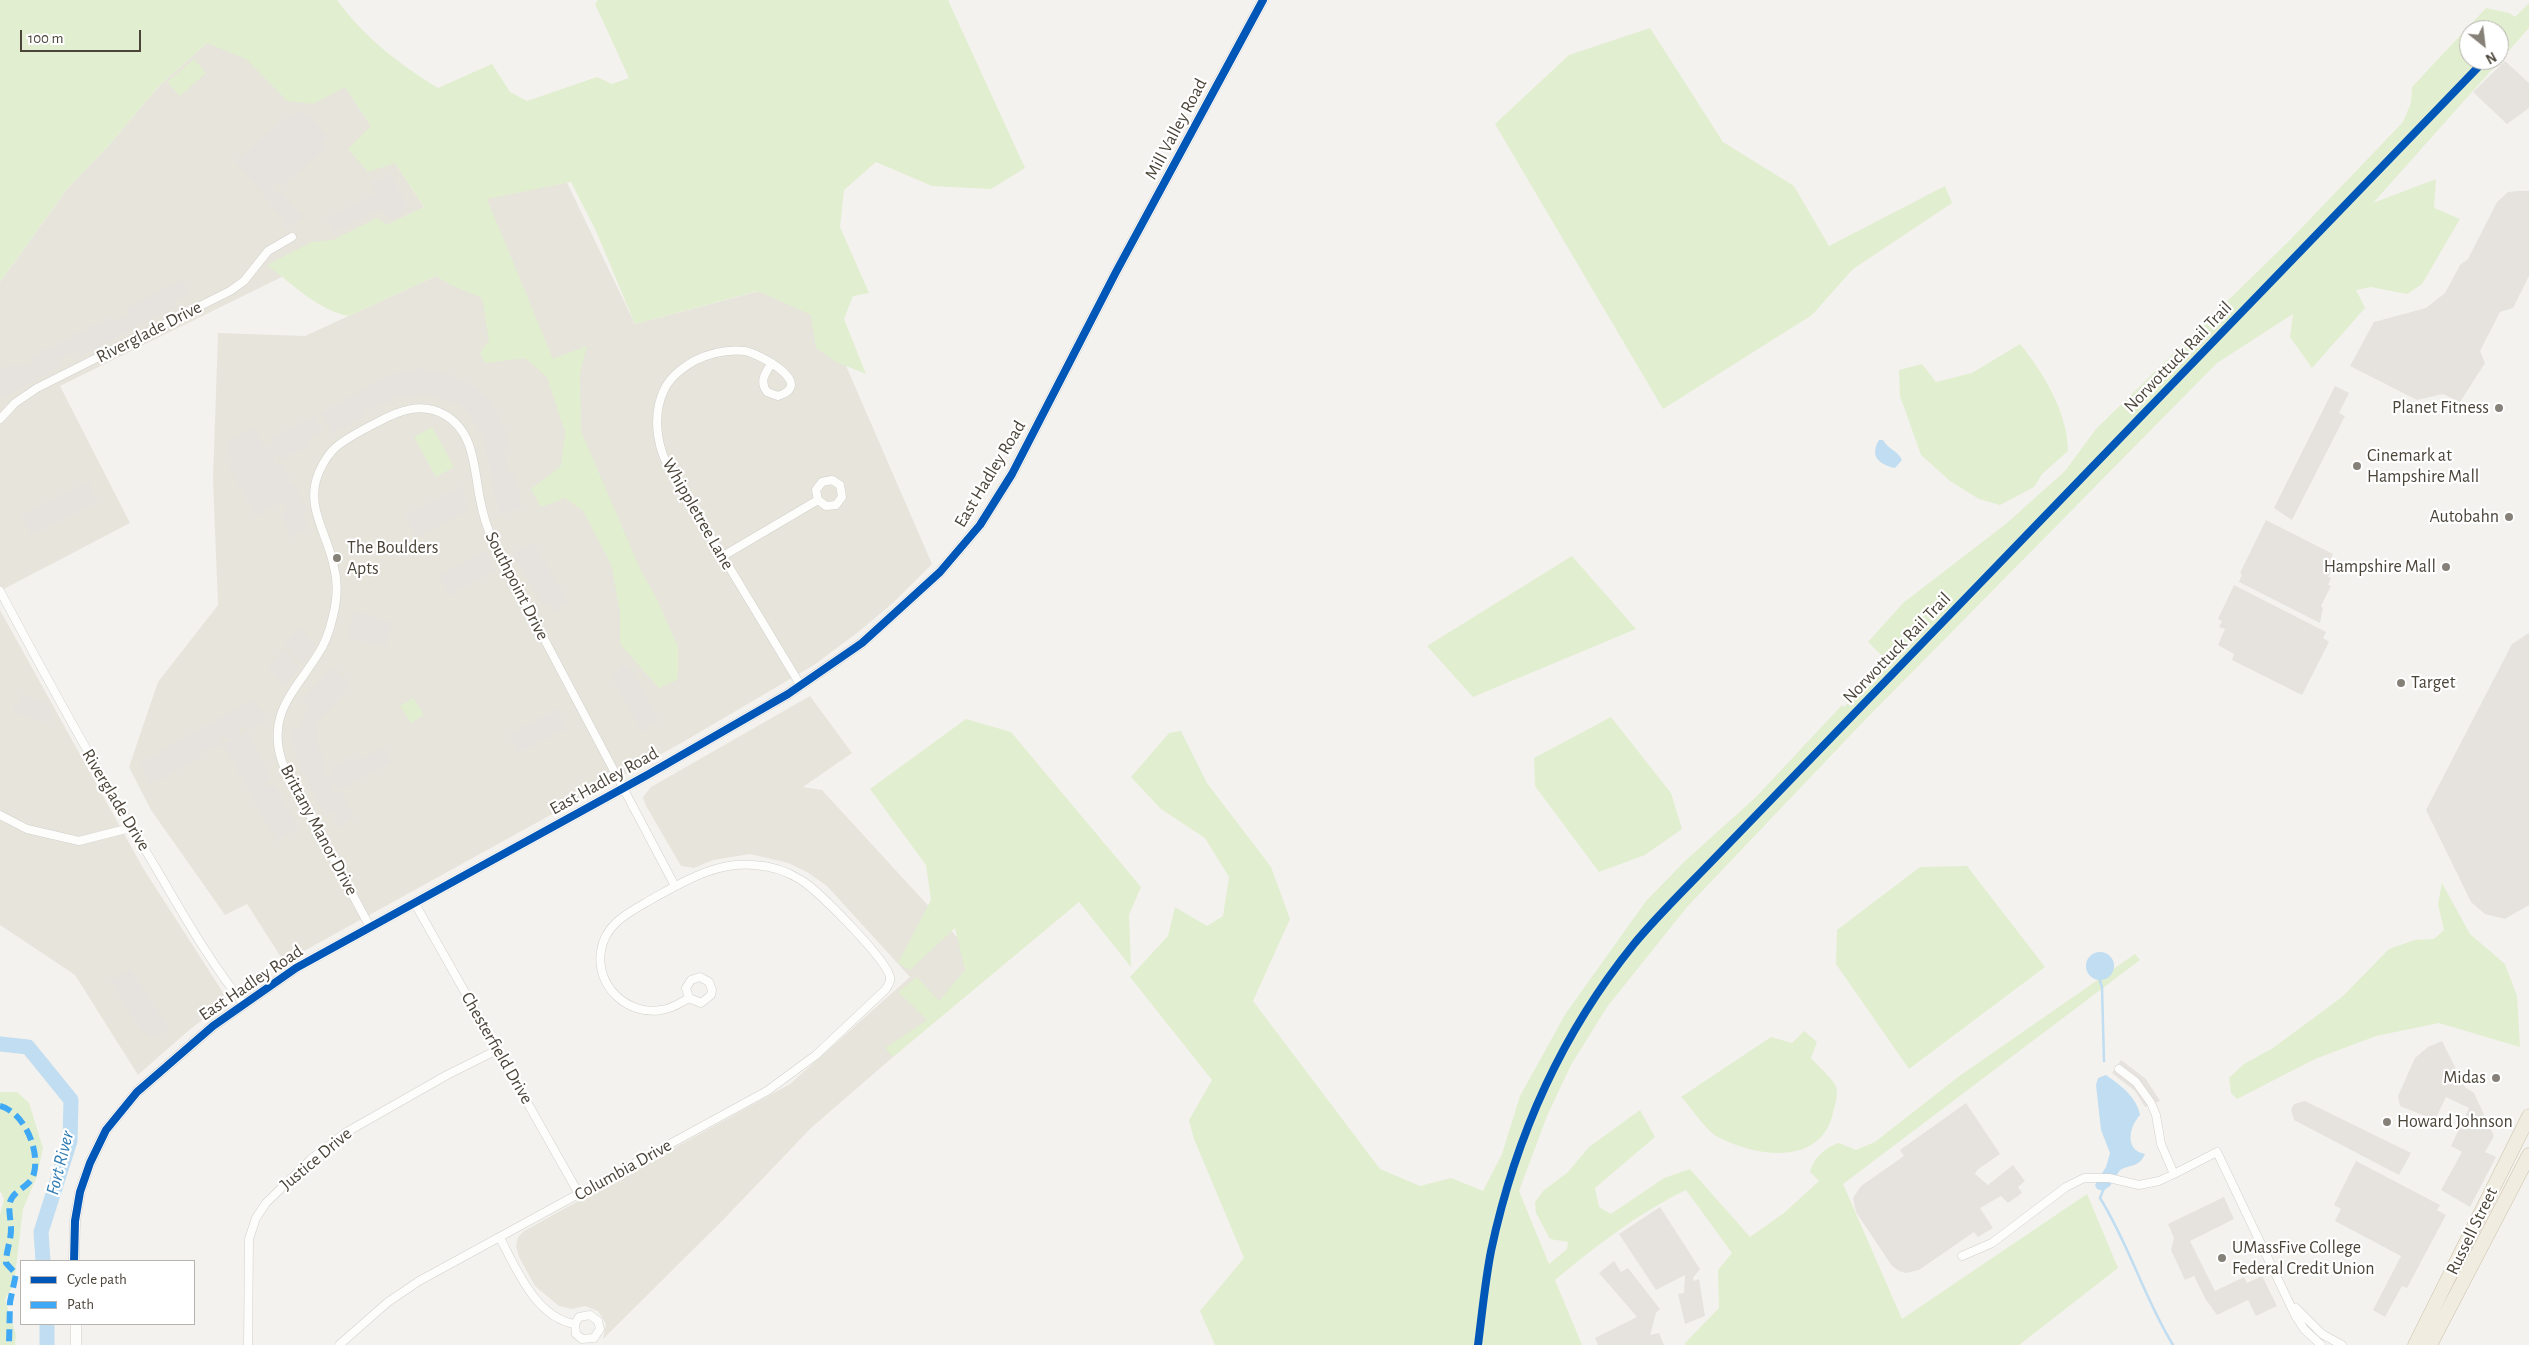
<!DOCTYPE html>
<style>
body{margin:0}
#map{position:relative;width:2529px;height:1345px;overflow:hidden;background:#f4f2ee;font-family:"Alegreya Sans",sans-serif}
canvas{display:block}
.legend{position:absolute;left:20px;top:1260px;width:175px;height:65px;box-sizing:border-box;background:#fff;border:1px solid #b7b4b0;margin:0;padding:6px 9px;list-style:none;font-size:15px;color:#4b4439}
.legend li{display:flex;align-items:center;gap:10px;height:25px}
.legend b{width:25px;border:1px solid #b7b4b0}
.north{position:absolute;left:2459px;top:20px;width:50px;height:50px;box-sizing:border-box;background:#fff;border:1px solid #b7b4b0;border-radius:50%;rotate:151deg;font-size:14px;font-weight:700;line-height:20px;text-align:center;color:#4b4439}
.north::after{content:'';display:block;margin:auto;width:18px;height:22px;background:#868178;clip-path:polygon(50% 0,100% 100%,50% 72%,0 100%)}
.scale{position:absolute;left:20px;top:30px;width:121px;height:22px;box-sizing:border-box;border:2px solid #4b4439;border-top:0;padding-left:6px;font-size:15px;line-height:18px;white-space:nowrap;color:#4b4439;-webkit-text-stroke:4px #fff;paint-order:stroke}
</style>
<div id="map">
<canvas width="2529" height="1345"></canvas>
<ul class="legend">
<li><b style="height:6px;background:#0057b8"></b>Cycle path</li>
<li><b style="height:6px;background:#3fa9f5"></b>Path</li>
</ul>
<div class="north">N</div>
<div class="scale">100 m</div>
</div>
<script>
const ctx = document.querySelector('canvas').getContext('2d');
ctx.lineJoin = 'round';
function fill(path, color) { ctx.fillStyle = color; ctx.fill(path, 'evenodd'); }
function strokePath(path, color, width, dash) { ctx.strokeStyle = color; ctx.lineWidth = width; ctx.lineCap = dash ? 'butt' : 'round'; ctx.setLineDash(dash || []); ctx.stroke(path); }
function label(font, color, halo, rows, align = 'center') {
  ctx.font = font + ' "Alegreya Sans",sans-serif'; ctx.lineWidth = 4.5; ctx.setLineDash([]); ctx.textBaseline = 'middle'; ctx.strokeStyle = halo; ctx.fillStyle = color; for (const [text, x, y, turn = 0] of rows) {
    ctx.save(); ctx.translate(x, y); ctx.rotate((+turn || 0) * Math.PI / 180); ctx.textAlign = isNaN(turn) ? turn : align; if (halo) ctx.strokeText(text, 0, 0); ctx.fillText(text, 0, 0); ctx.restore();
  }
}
const residential = new Path2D(`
 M 219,32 L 342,82 L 424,207 L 60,386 L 130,523 L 0,591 L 0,282 L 67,189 L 109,145 L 158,87 Z
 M 547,141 L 635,324 L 808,278 L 932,564 L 894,602 L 857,633 L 814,665 L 683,742 L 284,962 L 247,904 L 225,915 L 151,810 L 129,767 L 158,682 L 218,605 L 213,480 L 218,333 L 305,336 L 436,276 L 470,183 Z
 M 0,610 L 143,868 L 224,994 L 222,1005 L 188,1031 L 138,1075 L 75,975 L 0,925 Z
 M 810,696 L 852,753 L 803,787 L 822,790 L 990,973 L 811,1128 L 723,1220 L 603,1339 L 606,1324 L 598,1311 L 585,1306 L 572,1309 L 559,1306 L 535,1286 L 519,1257 L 516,1246 L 518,1237 L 524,1231 L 790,1084 L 910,977 L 827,886 L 807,872 L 788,863 L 750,854 L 713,860 L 694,868 L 681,866 L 645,804 L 643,797 L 651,787 Z`);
const green = new Path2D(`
 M 0,0 L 337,0 C 364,37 399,64 438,88 L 492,64 L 510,92 L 527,101 L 597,77 L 612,84 L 629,78 L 595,4 L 598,0 L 948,0 L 1025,168 L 991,189 L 932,186 L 876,162 L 844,190 L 840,227 L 869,293 L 853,296 L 844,319 L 866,374 L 836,362 L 816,348 L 811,315 L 758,291 L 635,324 L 596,231 L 571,182 L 487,199 L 553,359 L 587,346 L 580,373 L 581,431 L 641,571 L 656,597 L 678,647 L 678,679 L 659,688 L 620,644 L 620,612 L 611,564 L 583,511 L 565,498 L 541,507 L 531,489 L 561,466 L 565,432 L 547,377 L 525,358 L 485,363 L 480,353 L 489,340 L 482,298 L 451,285 L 436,276 L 349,316 C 319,311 291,283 267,265 L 312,242 L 333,240 L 377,218 L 387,225 L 424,207 L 395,163 L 368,172 L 348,149 L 371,126 L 345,87 L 313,104 L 287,101 L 246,59 L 207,43 L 158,87 L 109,145 L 67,189 L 0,282 Z
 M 2529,3 L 2529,28 L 2373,203 L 2436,179 L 2434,208 L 2460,219 L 2422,284 L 2407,294 L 2371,287 L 2356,290 L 2365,308 L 2312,368 L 2290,337 L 2293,314 L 2217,363 L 1863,722 L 1687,907 L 1607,1007 L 1571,1065 L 1547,1116 L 1519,1191 L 1549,1264 L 1567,1249 L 1568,1242 L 1550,1239 L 1536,1213 L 1535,1202 L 1544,1190 L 1567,1173 L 1589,1147 L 1640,1110 L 1655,1137 L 1595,1188 L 1599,1207 L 1611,1214 L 1664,1178 L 1690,1169 L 1750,1237 L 1784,1213 L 1819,1181 L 1810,1172 C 1813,1158 1826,1147 1839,1143 L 1856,1150 L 1875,1142 L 1958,1077 L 2135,954 L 2140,960 L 1843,1184 L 1902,1319 L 2087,1194 L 2118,1268 L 2019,1345 L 1686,1345 L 1685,1343 L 1719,1308 L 1718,1270 L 1732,1253 L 1686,1190 C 1638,1213 1596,1246 1555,1280 L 1582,1345 L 1215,1345 L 1200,1311 L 1244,1258 L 1194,1139 L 1189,1120 L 1212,1080 L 1130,977 L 1168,936 L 1175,907 L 1207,926 L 1223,916 L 1229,877 L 1205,838 L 1161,809 L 1131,777 L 1169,733 L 1181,731 L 1207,783 L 1271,867 L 1290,919 L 1253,1001 L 1380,1169 L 1420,1186 L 1451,1178 L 1483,1191 L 1502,1154 L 1520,1096 L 1566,1013 L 1646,901 L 1685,861 L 1756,797 L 1842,705 L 1844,707 L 1889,663 L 1868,642 L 1903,603 L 2007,523 L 2065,471 L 2096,429 L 2290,240 L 2403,122 L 2411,103 L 2412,87 L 2486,8 L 2509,13 L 2515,17 ZM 2469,30 L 2499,30 L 2499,60 L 2469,60 Z
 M 1650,28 L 1723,142 L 1794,186 L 1829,246 L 1945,186 L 1952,203 L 1853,269 L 1812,315 L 1663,409 L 1495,124 L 1569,55 Z
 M 194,59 L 206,73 L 180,96 L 167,82 Z
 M 2020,344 C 2044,373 2068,414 2068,451 L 2042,474 L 2034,487 L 2000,505 L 1979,499 L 1950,481 L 1921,455 L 1900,396 L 1899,370 L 1922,364 L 1936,382 L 1972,373 Z
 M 432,427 L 454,467 L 436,477 L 414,437 Z
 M 1572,556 L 1636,629 L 1473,697 L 1427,646 Z
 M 413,698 L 424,715 L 411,723 L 400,706 Z
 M 1611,717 L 1671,793 L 1682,829 L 1645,855 L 1599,872 L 1535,786 L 1534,758 Z
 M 966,719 L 1011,732 L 1141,887 L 1129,915 L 1131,967 L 1079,902 L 893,1057 L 885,1048 L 927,1020 L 898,992 L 917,977 L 939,1001 L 965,970 L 955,928 L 910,970 L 898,963 L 931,900 L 926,865 L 870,789 Z
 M 1967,866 L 2045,967 L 1909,1069 L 1836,964 L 1837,930 L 1920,867 Z
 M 2442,883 L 2470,934 L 2505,964 L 2517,996 L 2520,1047 L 2439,1023 L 2376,1036 L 2315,1059 L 2237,1099 L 2231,1093 L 2229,1078 L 2244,1064 L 2273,1048 L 2342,997 L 2389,949 L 2415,940 L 2434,939 L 2444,930 L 2438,904 Z
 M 1804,1031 L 1817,1042 L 1811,1058 C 1816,1064 1835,1081 1836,1087 C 1839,1097 1834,1107 1832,1117 C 1817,1167 1754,1156 1718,1137 C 1706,1131 1691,1107 1681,1097 L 1771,1037 L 1792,1043 Z
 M 0,1092 L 17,1092 L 29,1103 L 43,1148 L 37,1176 L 23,1209 L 14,1284 L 5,1299 L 16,1335 L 15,1345 L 0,1345 L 0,1215 L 4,1199 L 0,1190 Z`);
const parking = new Path2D(`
 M 2505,61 L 2529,83 L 2529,108 L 2507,124 L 2473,92 Z
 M 298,112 L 309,115 L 327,137 L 322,142 L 326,147 L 281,186 L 276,181 L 273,184 L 274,194 L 280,191 L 302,217 L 285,229 L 284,219 L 236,161 L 290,115 L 292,117 Z
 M 391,173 L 409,209 L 389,220 L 383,208 L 333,233 L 326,219 L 376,194 L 371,182 Z
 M 2519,191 L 2529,191 L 2529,276 L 2513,308 L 2500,312 L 2480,351 L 2485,363 L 2460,402 L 2443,394 L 2417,400 L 2350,366 L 2374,322 L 2426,308 L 2445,293 L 2460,265 L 2468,259 L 2497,202 L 2508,192 Z
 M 182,280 L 189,294 L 175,301 L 177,306 L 175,308 L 80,357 L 76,350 L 59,359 L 61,365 L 0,400 L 0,372 L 8,366 L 26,366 L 33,362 L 31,357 L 110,317 L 113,323 L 129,314 L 127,308 Z
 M 416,369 L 432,370 L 451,375 L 474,387 L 491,402 L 505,429 L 510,445 L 504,447 L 508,474 L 515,473 L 522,509 L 499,515 L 483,435 L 467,411 L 458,404 L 428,395 L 401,396 L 369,410 L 365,405 L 362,408 L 366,415 L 333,434 L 321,413 L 386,377 Z
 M 2335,386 L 2349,393 L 2339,413 L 2345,416 L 2292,520 L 2274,508 Z
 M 314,416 L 323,431 L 307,439 L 310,445 L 281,460 L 278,455 L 272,459 L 275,466 L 281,463 L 291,481 L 286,486 L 293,484 L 308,510 L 302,515 L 308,529 L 292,538 L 280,514 L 287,509 L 287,505 L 278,503 L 256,516 L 229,467 L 234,464 L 229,456 L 227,443 L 253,427 L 262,444 L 270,448 L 273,445 L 270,439 Z
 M 88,481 L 98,502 L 32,535 L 21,516 Z
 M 461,486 L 468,510 L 417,537 L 405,516 Z
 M 2266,520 L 2333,554 L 2330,560 L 2335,563 L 2328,577 L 2331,578 L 2328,585 L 2331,586 L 2321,606 L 2323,608 L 2320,623 L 2239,582 L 2242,574 L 2240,573 Z
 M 533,543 L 569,603 L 554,612 L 549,604 L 544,606 L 513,554 Z
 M 486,551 L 496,570 L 450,595 L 439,576 Z
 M 2234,585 L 2326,632 L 2323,638 L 2329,642 L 2302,695 L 2232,660 L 2234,654 L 2218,645 L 2225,629 L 2219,627 L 2222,621 L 2218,619 Z
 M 355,611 L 392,623 L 386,647 L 347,637 Z
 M 300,627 L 315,646 L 302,665 L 285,645 Z
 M 2529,633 L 2529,905 L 2505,919 L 2485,914 L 2471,902 L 2426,810 L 2512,644 Z
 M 283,648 L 299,668 L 285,687 L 269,666 Z
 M 623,663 L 629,666 L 658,719 L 657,723 L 642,731 L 612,677 Z
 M 333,667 L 351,684 L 315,725 L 317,726 L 318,747 L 327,767 L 322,771 L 323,774 L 331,775 L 334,773 L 331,768 L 353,756 L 356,762 L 384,747 L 391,762 L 340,790 L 336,783 L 332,789 L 334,794 L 341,792 L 354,818 L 337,828 L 333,812 L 326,816 L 301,769 L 292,739 L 293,728 L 300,729 L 307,708 L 302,701 Z
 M 21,694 L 47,702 L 52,715 L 51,722 L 32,719 L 13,711 Z
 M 254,699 L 256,705 L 264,714 L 266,722 L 247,731 L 244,725 L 239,729 L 239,733 L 241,735 L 247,732 L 271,777 L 265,781 L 268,787 L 275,785 L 299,828 L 277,842 L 224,745 L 232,741 L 230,738 L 220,738 L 223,745 L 206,753 L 202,748 L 199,750 L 202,756 L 151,785 L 140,763 Z
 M 557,709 L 566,729 L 519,753 L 509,734 Z
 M 130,969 L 169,1028 L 154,1039 L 141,1030 L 110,981 Z
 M 2442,1041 L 2465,1087 L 2474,1093 L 2494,1136 L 2485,1152 L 2496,1157 L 2470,1207 L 2441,1190 L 2462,1152 L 2451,1146 L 2469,1108 L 2446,1097 L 2435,1120 L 2400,1106 L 2398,1096 L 2415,1058 L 2428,1047 Z
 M 2121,1060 L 2146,1079 L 2160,1101 L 2145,1107 L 2135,1091 L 2112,1073 Z
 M 2305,1101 L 2411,1153 L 2399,1175 L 2294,1120 L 2291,1110 L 2294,1104 Z
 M 1966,1103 L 2000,1154 L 1977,1170 L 1975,1174 L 1988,1185 L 2013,1165 L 2025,1181 L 2018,1187 L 2022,1193 L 2008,1203 L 2001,1196 L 1980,1208 L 1993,1228 L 1978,1237 L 1974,1232 L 1919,1270 L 1906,1273 L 1899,1271 L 1892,1266 L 1856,1212 L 1853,1198 L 1861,1186 L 1904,1156 L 1900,1150 Z
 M 2356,1161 L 2440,1205 L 2437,1210 L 2446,1215 L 2407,1288 L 2402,1286 L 2385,1317 L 2373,1310 L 2401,1256 L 2335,1221 L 2341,1209 L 2334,1205 Z
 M 2224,1197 L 2234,1219 L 2190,1241 L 2215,1291 L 2244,1277 L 2247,1283 L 2262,1276 L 2277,1306 L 2256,1316 L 2248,1300 L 2217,1315 L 2206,1300 L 2194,1276 L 2185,1280 L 2171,1250 L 2174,1238 L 2168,1224 Z
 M 1660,1207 L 1700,1269 L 1693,1278 L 1694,1281 L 1699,1279 L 1705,1316 L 1685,1324 L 1678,1294 L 1684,1293 L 1685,1275 L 1656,1290 L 1619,1234 Z
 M 1614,1261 L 1621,1272 L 1628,1268 L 1660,1309 L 1656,1313 L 1650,1335 L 1659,1333 L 1664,1345 L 1598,1345 L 1595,1338 L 1637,1317 L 1599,1273 Z`);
const water = new Path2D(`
 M 1879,440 L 1883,440 C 1888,449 1898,451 1902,460 L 1895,468 C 1877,464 1870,455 1879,440 Z
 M2086 966a14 14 0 1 1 28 0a14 14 0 1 1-28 0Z
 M 2106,1075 C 2120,1085 2137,1097 2140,1115 C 2129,1127 2124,1150 2145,1154 C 2139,1167 2132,1164 2120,1170 L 2110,1186 L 2103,1191 L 2097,1189 L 2095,1185 L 2106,1167 L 2110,1153 L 2101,1130 L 2096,1085 L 2098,1078 Z`);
const stream = new Path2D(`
 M 2099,978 L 2102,987 L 2104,1061
 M 2104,1188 L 2100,1198 C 2129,1244 2144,1298 2173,1345`);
const river = new Path2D(`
 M 0,1044 L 28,1047 L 71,1100 L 70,1141 L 41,1232 L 43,1261
 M 47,1324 L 47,1345`);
const minor = new Path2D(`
 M 772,363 C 765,373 759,381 767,392 L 778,396 C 816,384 760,354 745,351 C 727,349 710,353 694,361 C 682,368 670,377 664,390 C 653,413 656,442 667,464 L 801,686
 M 0,419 L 15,403 L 37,388 L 230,291 L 244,281 L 268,251 L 292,237
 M 723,556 L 818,500 L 826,506 L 836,505 L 842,497 L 840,485 L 832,480 L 822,482 L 816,490 L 818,500
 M 0,591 C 49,683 99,774 153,863 C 181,910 208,960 243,1003
 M 0,815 L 27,829 L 79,841 L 130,828
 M 414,902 L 579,1194
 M 370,927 L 284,767 C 264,716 294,693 318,654 C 326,643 330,629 333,616 C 337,600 338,582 334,567 C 328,534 304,507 319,472 C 323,463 328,454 336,447 C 348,437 364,429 378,422 C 400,410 422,402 445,415 C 475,432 474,470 480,499 C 483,516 488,531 495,546 L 675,886
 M 2174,1174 L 2217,1152 L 2295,1315 L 2304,1329 L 2321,1345
 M 500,1238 C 516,1268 536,1318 575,1324 L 576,1334 L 582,1339 L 594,1338 L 600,1329 L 598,1321 L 590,1315 L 579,1317 L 575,1324
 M 1962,1256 L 1992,1243 L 2066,1187 L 2084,1178 L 2109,1178 L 2139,1185 L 2159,1181 L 2174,1174 L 2161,1144 L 2156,1115 L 2151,1103 L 2136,1082 L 2119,1069
 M 2296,1308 L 2322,1334 L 2342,1345
 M 248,1345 L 249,1239 L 256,1218 L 266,1203 L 311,1159 L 345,1133 L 447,1075 L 497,1050
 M 339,1345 L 388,1302 L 419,1281 L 767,1091 L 816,1055 L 885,990 C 888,986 891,982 890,977 C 886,959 818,890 801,880 C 787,871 770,866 754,865 C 717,861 683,882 652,899 C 630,912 605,923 601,951 C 595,986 628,1016 661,1010 C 672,1009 680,1003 689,998 L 701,1003 L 711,995 L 712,990 L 709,982 L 700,977 L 691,980 L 686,988 L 689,998`);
const tertiary = new Path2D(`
 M 74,1261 L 75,1221 L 80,1192 L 90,1163 L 106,1130 L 137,1092 L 213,1026 L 296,968 L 649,774 L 788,694 L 862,643 L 940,572 L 980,525 L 1012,474 L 1116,272 L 1263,0
 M 76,1324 L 76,1345`);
const trunk = new Path2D(`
 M 2415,1345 L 2529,1116
 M 2430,1345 L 2529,1155`);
const quiet = new Path2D(`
 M 0,1106 C 24,1112 40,1150 34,1173 C 31,1187 14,1189 10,1202 C 8,1210 11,1220 11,1229 C 11,1241 6,1251 6,1263 L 16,1274 L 10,1302 L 9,1345`);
const cycleway = new Path2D(`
 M 74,1261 L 75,1221 L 80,1192 L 90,1163 L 106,1130 L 137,1092 L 213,1026 L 296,968 L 649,774 L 788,694 L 862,643 L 940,572 L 980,525 L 1012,474 L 1116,272 L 1263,0
 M 1478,1345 C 1482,1314 1485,1282 1491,1251 C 1515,1138 1561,1034 1634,944 C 1658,915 1686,888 1712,861 L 2485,60`);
const markers = [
 [2499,408,5,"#868178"],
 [2357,466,5,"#868178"],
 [2509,517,5,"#868178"],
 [337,558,5,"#868178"],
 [2446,567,5,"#868178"],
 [2401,683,5,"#868178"],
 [2496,1078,5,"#868178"],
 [2387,1122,5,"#868178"],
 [2222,1258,5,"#868178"]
];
const streetNames = [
 ["Mill Valley Road",1176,129,-62],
 ["Riverglade Drive",149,332,-27],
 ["Norwottuck Rail Trail",2178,357,-46],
 ["East Hadley Road",990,474,-59],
 ["Whippletree Lane",698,514,60],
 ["Southpoint Drive",517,586,63],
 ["Norwottuck Rail Trail",1897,648,-46],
 ["East Hadley Road",604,781,-29],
 ["Riverglade Drive",116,800,59],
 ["Brittany Manor Drive",319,830,62],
 ["East Hadley Road",251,983,-34],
 ["Chesterfield Drive",497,1048,60],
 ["Justice Drive",316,1159,-40],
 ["Columbia Drive",623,1170,-29],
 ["Russell Street",2472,1231,-64]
];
const poiNames = [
 ["Planet Fitness",2489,408,"right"],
 ["Cinemark at",2367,456],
 ["Hampshire Mall",2367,477],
 ["Autobahn",2499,517,"right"],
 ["The Boulders",347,548],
 ["Apts",347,569],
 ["Hampshire Mall",2436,567,"right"],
 ["Target",2411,683],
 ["Midas",2486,1078,"right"],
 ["Howard Johnson",2397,1122],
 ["UMassFive College",2232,1248],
 ["Federal Credit Union",2232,1269]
];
const waterNames = [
 ["Fort River",60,1163,-76]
];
fill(residential, '#e7e4dc');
fill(green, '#e1eecf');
fill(parking, '#e6e3df');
fill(water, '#c0ddf1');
strokePath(stream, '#c0ddf1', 2.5);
strokePath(river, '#c0ddf1', 15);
strokePath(minor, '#d2d0cb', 9);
strokePath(tertiary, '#d2d0cb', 11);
strokePath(trunk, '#ccbfa9', 15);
strokePath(minor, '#fdfdfc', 8);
strokePath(tertiary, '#fdfdfc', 10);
strokePath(trunk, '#f0ece0', 14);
strokePath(quiet, '#3fa9f5', 6, [12, 6]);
strokePath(cycleway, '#0057b8', 8);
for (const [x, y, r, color] of markers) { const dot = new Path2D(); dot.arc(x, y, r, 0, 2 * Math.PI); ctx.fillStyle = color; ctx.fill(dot); strokePath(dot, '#fff', 2); }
label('18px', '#4b4439', '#fff', streetNames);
label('18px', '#4b4439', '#fff', poiNames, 'left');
label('italic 19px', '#2e7ab2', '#fff', waterNames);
</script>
